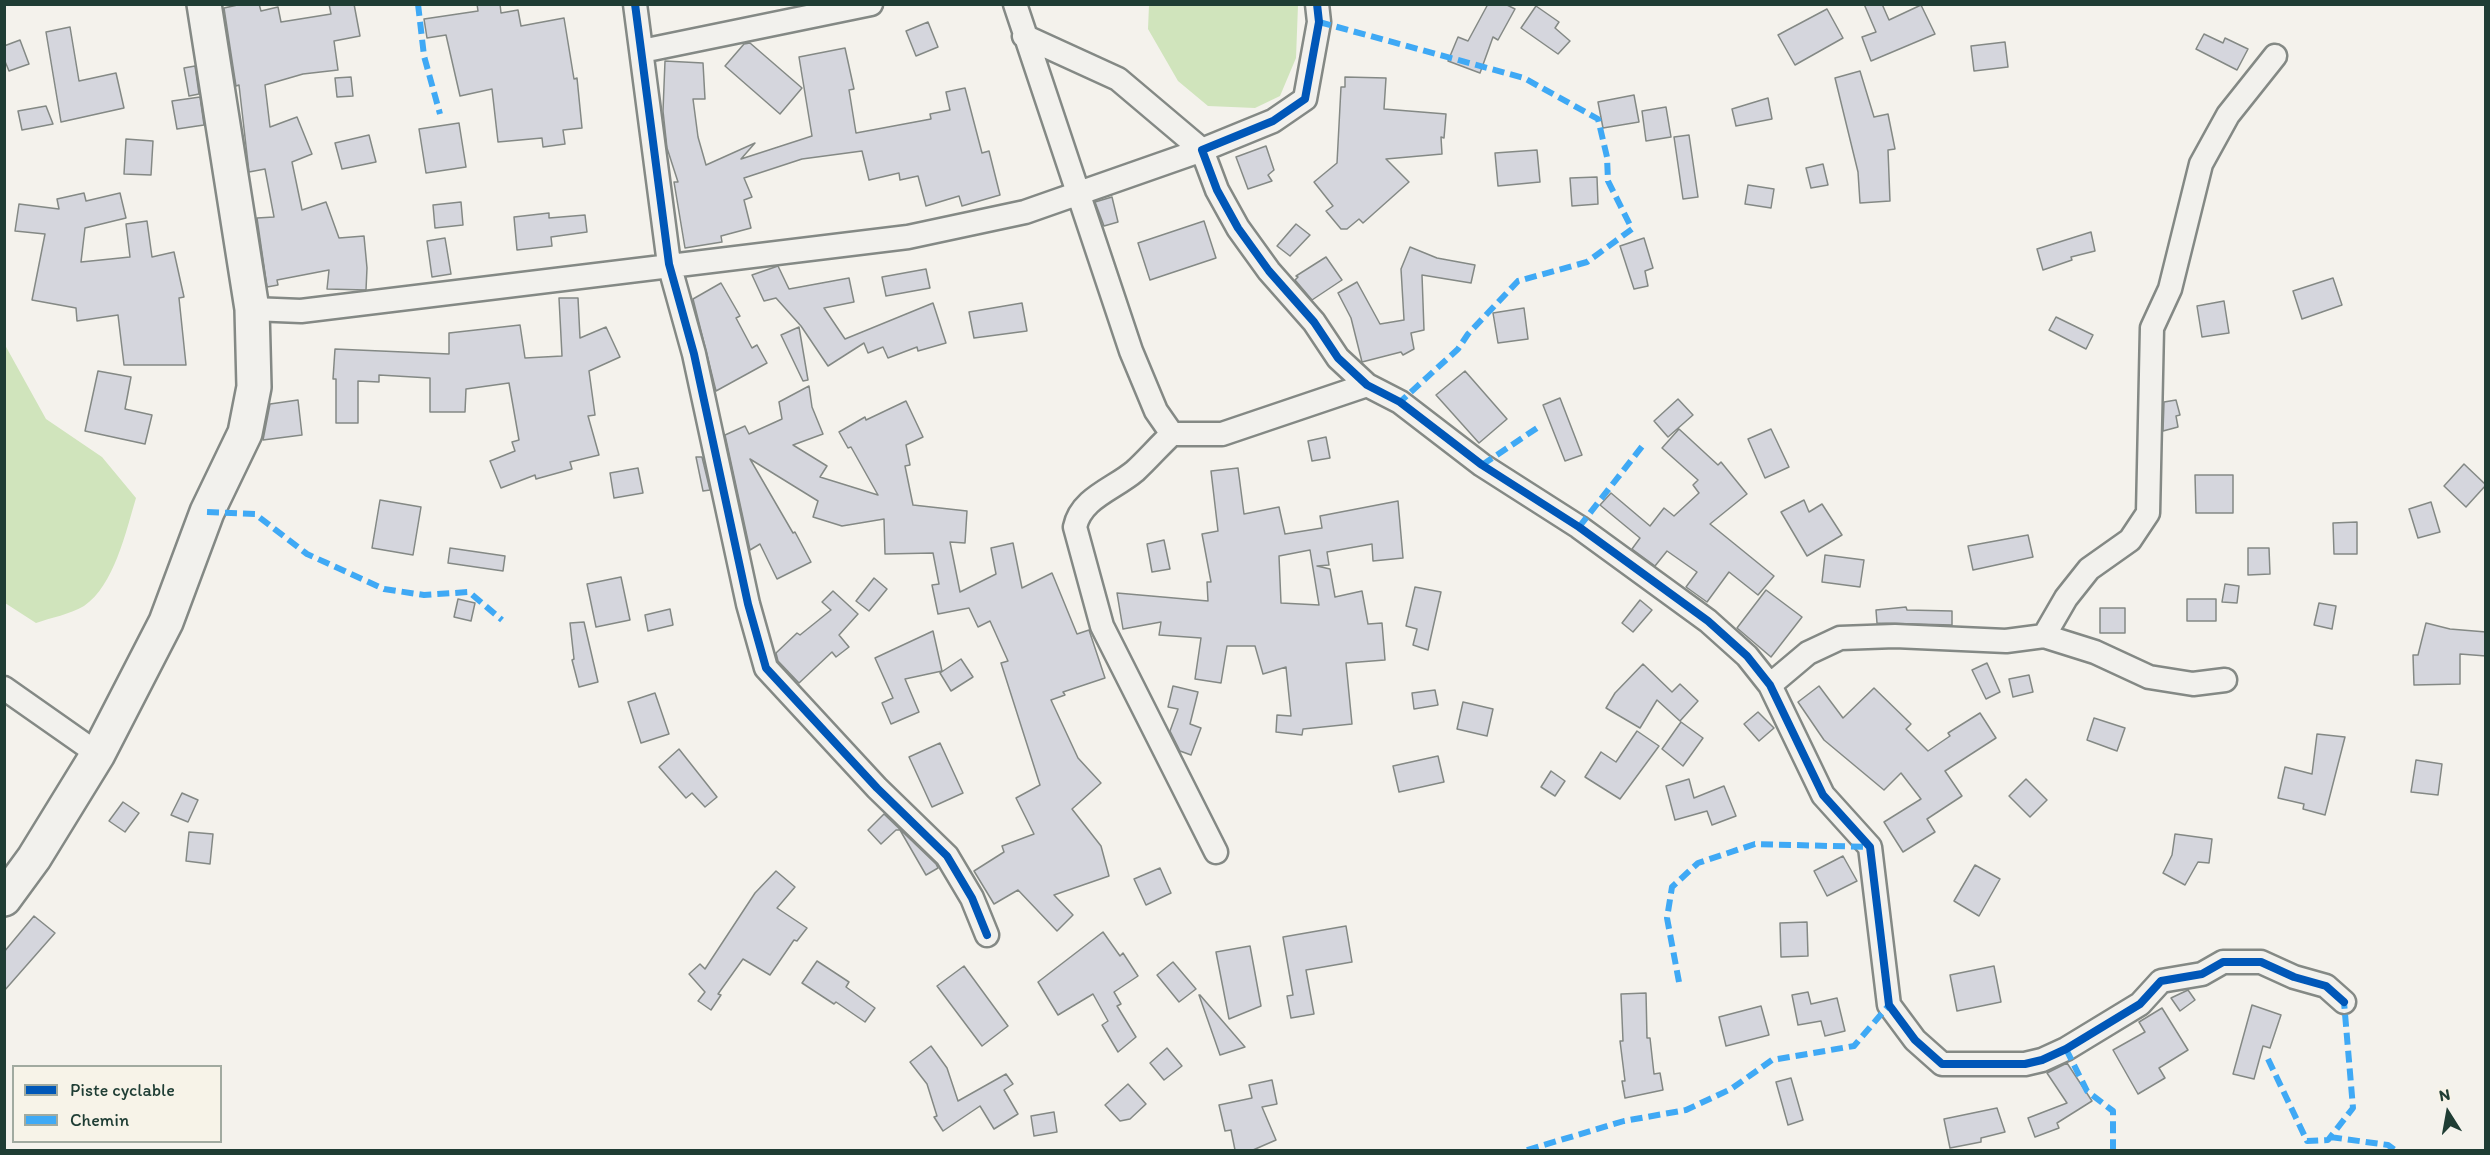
<!DOCTYPE html>
<style>
body{margin:0}
#map{position:relative;width:2490px;height:1155px;overflow:hidden;background:#f4f2ec;font-family:Itim,sans-serif}
canvas{display:block}
.frame{position:absolute;inset:0;border:6px solid #1f3d34;pointer-events:none}
.legend{position:absolute;left:12px;top:1065px;width:210px;height:78px;box-sizing:border-box;background:#f7f3e8;border:2px solid #a1aaa0;margin:0;padding:8px 10px;list-style:none;font-size:18px;color:#1f3d34}
.legend li{display:flex;align-items:center;gap:12px;height:30px}
.legend b{width:30px;border:2px solid #a1aaa0}
.north{position:absolute;left:2418px;top:1083px;width:60px;height:60px;-webkit-text-stroke:4px #f7f3e8;paint-order:stroke;rotate:349deg;font-size:16px;font-weight:700;line-height:24px;text-align:center;color:#1f3d34}
.north::after{content:'';display:block;margin:auto;width:21px;height:27px;background:#1f3d34;clip-path:polygon(50% 0,100% 100%,50% 72%,0 100%)}
</style>
<div id="map">
<canvas width="2490" height="1155"></canvas>
<div class="frame"></div>
<ul class="legend">
<li><b style="height:8px;background:#0057b8"></b>Piste cyclable</li>
<li><b style="height:8px;background:#3fa9f5"></b>Chemin</li>
</ul>
<div class="north">N</div>
</div>
<script>
const ctx = document.querySelector('canvas').getContext('2d');
ctx.lineJoin = 'round';
function fill(path, color) { ctx.fillStyle = color; ctx.fill(path, 'evenodd'); }
function strokePath(path, color, width, dash) { ctx.strokeStyle = color; ctx.lineWidth = width; ctx.lineCap = dash ? 'butt' : 'round'; ctx.setLineDash(dash || []); ctx.stroke(path); }
const green = new Path2D(`
 M 1149,5 L 1298,5 L 1296,58 L 1280,96 L 1255,108 L 1208,106 L 1178,81 L 1148,29 Z
 M 5,345 L 46,419 L 102,457 L 136,498 C 126,531 114,586 84,606 C 71,614 50,618 36,623 L 5,603 Z`);
const building = new Path2D(`
 M 242,4 L 259,4 L 261,11 L 278,7 L 281,22 L 331,14 L 329,4 L 354,4 L 360,36 L 334,41 L 338,70 L 303,74 L 265,85 L 270,127 L 297,117 L 312,154 L 292,162 L 302,210 L 326,202 L 339,238 L 364,236 L 367,268 L 366,290 L 327,289 L 329,270 L 277,280 L 278,285 L 267,287 L 257,218 L 274,217 L 265,169 L 249,172 L 239,85 L 236,86 L 224,8 Z
 M 477,4 L 500,4 L 501,13 L 518,10 L 521,26 L 564,18 L 574,79 L 577,78 L 582,128 L 563,130 L 565,144 L 543,147 L 542,138 L 498,142 L 492,89 L 460,96 L 446,35 L 427,38 L 424,19 L 478,11 Z
 M 1488,4 L 1505,4 L 1515,9 L 1498,40 L 1493,37 L 1480,73 L 1448,61 L 1458,37 L 1468,41 Z
 M 1864,4 L 1882,4 L 1889,20 L 1921,5 L 1935,34 L 1871,61 L 1862,37 L 1876,32 Z
 M 1536,6 L 1559,22 L 1555,28 L 1570,41 L 1558,54 L 1521,28 Z
 M 1827,9 L 1843,38 L 1795,65 L 1778,35 Z
 M 928,22 L 938,47 L 916,56 L 906,31 Z
 M 70,27 L 79,81 L 116,73 L 124,108 L 61,122 L 46,32 Z
 M 2204,34 L 2223,43 L 2225,38 L 2248,49 L 2237,70 L 2196,49 Z
 M 20,40 L 29,64 L 9,71 L 4,59 L 4,46 Z
 M 2005,42 L 2008,67 L 1974,71 L 1971,46 Z
 M 750,43 L 802,88 L 780,114 L 725,66 L 744,44 Z
 M 845,48 L 854,89 L 849,90 L 856,133 L 931,119 L 930,114 L 950,110 L 946,92 L 965,88 L 982,153 L 989,151 L 1000,195 L 962,206 L 959,196 L 926,206 L 918,176 L 900,180 L 899,173 L 869,180 L 862,151 L 802,159 L 744,178 L 752,197 L 744,200 L 751,228 L 721,236 L 722,242 L 685,248 L 674,182 L 678,182 L 667,148 L 663,111 L 665,61 L 703,63 L 705,99 L 693,99 L 698,137 L 706,165 L 755,143 L 741,159 L 812,136 L 799,57 Z
 M 195,66 L 199,94 L 189,96 L 184,68 Z
 M 1860,71 L 1874,117 L 1888,114 L 1895,149 L 1888,150 L 1890,201 L 1860,203 L 1858,172 L 1835,78 Z
 M 351,77 L 353,96 L 337,97 L 335,78 Z
 M 1345,77 L 1386,78 L 1384,109 L 1446,114 L 1444,138 L 1441,137 L 1442,154 L 1386,159 L 1409,182 L 1363,223 L 1359,219 L 1347,229 L 1341,229 L 1326,211 L 1333,206 L 1314,182 L 1337,163 L 1341,87 L 1345,87 Z
 M 1634,95 L 1639,122 L 1603,128 L 1598,102 Z
 M 200,97 L 204,125 L 177,129 L 172,101 Z
 M 1768,98 L 1772,119 L 1736,126 L 1732,109 Z
 M 46,106 L 53,124 L 22,130 L 18,111 Z
 M 1666,107 L 1671,137 L 1646,141 L 1642,111 Z
 M 459,123 L 466,167 L 426,173 L 419,129 Z
 M 369,135 L 376,162 L 342,169 L 335,143 Z
 M 1689,135 L 1698,197 L 1683,199 L 1674,137 Z
 M 126,139 L 153,141 L 151,175 L 124,174 Z
 M 1266,146 L 1274,170 L 1268,175 L 1272,181 L 1248,189 L 1236,157 Z
 M 1537,150 L 1540,182 L 1498,186 L 1495,153 Z
 M 1823,164 L 1828,185 L 1811,188 L 1806,168 Z
 M 1597,177 L 1598,204 L 1572,206 L 1570,178 Z
 M 1748,185 L 1774,189 L 1771,208 L 1745,204 Z
 M 84,193 L 86,201 L 120,193 L 126,218 L 85,228 L 81,262 L 130,257 L 126,224 L 147,221 L 152,257 L 174,252 L 184,297 L 179,298 L 186,365 L 124,365 L 118,315 L 77,321 L 76,308 L 32,300 L 45,234 L 15,231 L 19,204 L 59,209 L 57,199 Z
 M 1112,197 L 1118,222 L 1104,226 L 1095,202 Z
 M 461,202 L 463,225 L 435,228 L 433,205 Z
 M 549,213 L 549,218 L 585,215 L 587,232 L 551,237 L 552,246 L 517,250 L 514,217 Z
 M 1204,221 L 1216,258 L 1150,280 L 1138,243 Z
 M 1296,224 L 1310,235 L 1290,256 L 1277,246 Z
 M 2091,232 L 2095,251 L 2071,257 L 2072,260 L 2043,270 L 2037,249 Z
 M 445,238 L 451,274 L 432,277 L 427,241 Z
 M 1644,238 L 1653,268 L 1645,271 L 1648,286 L 1634,289 L 1620,246 Z
 M 1410,247 L 1437,258 L 1475,265 L 1471,283 L 1422,275 L 1424,330 L 1411,333 L 1414,349 L 1403,355 L 1401,352 L 1362,362 L 1351,318 L 1338,293 L 1357,282 L 1380,324 L 1404,320 L 1401,269 Z
 M 1326,257 L 1342,280 L 1312,300 L 1295,280 L 1298,277 L 1296,276 Z
 M 778,266 L 789,289 L 849,278 L 854,302 L 824,308 L 845,339 L 933,303 L 946,343 L 918,351 L 917,347 L 888,358 L 883,347 L 868,353 L 864,343 L 828,366 L 801,326 L 776,298 L 764,301 L 752,275 Z
 M 926,269 L 930,288 L 886,296 L 882,277 Z
 M 2333,278 L 2342,305 L 2302,319 L 2293,291 Z
 M 721,283 L 740,316 L 736,318 L 752,348 L 757,345 L 767,363 L 716,391 L 693,299 Z
 M 559,298 L 578,298 L 580,338 L 606,327 L 620,357 L 589,371 L 595,415 L 588,416 L 599,455 L 570,462 L 572,469 L 536,479 L 535,475 L 501,488 L 490,461 L 515,451 L 512,442 L 519,440 L 509,383 L 466,389 L 465,412 L 430,412 L 430,378 L 379,375 L 379,382 L 358,381 L 358,423 L 336,423 L 336,379 L 333,379 L 335,349 L 449,354 L 449,333 L 520,325 L 525,358 L 562,356 Z
 M 2224,301 L 2229,333 L 2202,337 L 2197,306 Z
 M 1022,303 L 1027,331 L 974,338 L 969,312 Z
 M 1524,308 L 1528,339 L 1498,343 L 1493,313 Z
 M 2056,317 L 2093,335 L 2086,349 L 2049,330 Z
 M 799,327 L 808,380 L 803,381 L 781,335 Z
 M 98,371 L 131,377 L 125,409 L 152,415 L 145,444 L 85,431 Z
 M 1465,371 L 1507,419 L 1479,443 L 1436,395 Z
 M 809,386 L 812,407 L 823,434 L 793,445 L 827,466 L 820,477 L 878,495 L 851,447 L 848,448 L 839,432 L 865,417 L 866,420 L 906,401 L 923,437 L 906,445 L 910,465 L 905,466 L 913,505 L 967,511 L 965,543 L 950,542 L 960,592 L 996,574 L 991,548 L 1013,543 L 1022,588 L 1052,573 L 1077,634 L 1089,630 L 1105,678 L 1063,692 L 1065,695 L 1051,700 L 1078,758 L 1101,783 L 1072,809 L 1101,846 L 1109,876 L 1054,895 L 1073,915 L 1057,931 L 1018,890 L 994,904 L 974,871 L 1004,852 L 1002,846 L 1034,834 L 1016,798 L 1040,785 L 1001,663 L 1008,661 L 990,621 L 978,627 L 969,608 L 938,614 L 932,585 L 939,584 L 933,553 L 885,554 L 884,519 L 842,526 L 813,517 L 818,501 L 750,459 L 793,533 L 795,532 L 811,562 L 777,579 L 760,544 L 750,550 L 725,435 L 745,426 L 749,434 L 782,419 L 779,402 Z
 M 1560,398 L 1582,455 L 1565,461 L 1543,405 Z
 M 1678,399 L 1693,415 L 1668,437 L 1654,421 Z
 M 298,400 L 302,435 L 263,440 L 270,404 Z
 M 2176,400 L 2180,415 L 2176,416 L 2178,427 L 2163,431 L 2164,402 Z
 M 1679,429 L 1718,465 L 1721,462 L 1747,494 L 1710,524 L 1774,576 L 1758,595 L 1729,572 L 1707,602 L 1686,587 L 1697,572 L 1667,551 L 1655,566 L 1632,549 L 1640,538 L 1600,505 L 1611,493 L 1650,526 L 1664,508 L 1674,516 L 1699,493 L 1693,485 L 1698,480 L 1662,448 Z
 M 1771,429 L 1789,467 L 1765,478 L 1748,439 Z
 M 1326,437 L 1330,458 L 1312,461 L 1308,441 Z
 M 696,457 L 702,457 L 710,490 L 703,491 Z
 M 2464,464 L 2486,485 L 2466,507 L 2444,486 Z
 M 638,468 L 643,493 L 614,498 L 610,473 Z
 M 1238,468 L 1244,514 L 1279,507 L 1285,534 L 1322,528 L 1320,516 L 1398,501 L 1403,558 L 1373,561 L 1372,544 L 1327,552 L 1329,565 L 1317,566 L 1330,569 L 1335,597 L 1362,591 L 1368,624 L 1382,623 L 1385,660 L 1346,663 L 1352,724 L 1303,729 L 1302,735 L 1276,732 L 1277,715 L 1291,716 L 1286,667 L 1263,674 L 1255,646 L 1227,646 L 1221,683 L 1195,679 L 1201,638 L 1159,635 L 1161,622 L 1123,629 L 1117,593 L 1208,601 L 1207,582 L 1211,582 L 1202,534 L 1218,531 L 1211,471 ZM 1310,550 L 1319,605 L 1281,603 L 1279,556 Z
 M 2195,475 L 2233,475 L 2233,513 L 2196,513 Z
 M 380,500 L 421,507 L 413,555 L 372,548 Z
 M 1804,500 L 1809,512 L 1822,504 L 1842,535 L 1807,556 L 1781,512 Z
 M 2431,502 L 2440,532 L 2418,538 L 2409,509 Z
 M 2357,522 L 2357,554 L 2334,554 L 2333,523 Z
 M 2028,535 L 2033,557 L 1973,570 L 1968,546 Z
 M 1164,540 L 1170,569 L 1152,572 L 1147,544 Z
 M 450,548 L 505,556 L 503,571 L 448,563 Z
 M 2248,548 L 2269,548 L 2270,574 L 2248,575 Z
 M 1825,555 L 1864,560 L 1860,587 L 1822,582 Z
 M 621,577 L 630,620 L 596,627 L 587,584 Z
 M 874,578 L 887,589 L 869,611 L 856,601 Z
 M 2225,584 L 2239,586 L 2237,603 L 2222,602 Z
 M 1415,587 L 1441,592 L 1428,650 L 1413,645 L 1417,629 L 1406,626 Z
 M 1766,590 L 1802,617 L 1771,657 L 1737,628 Z
 M 833,591 L 858,614 L 839,635 L 849,647 L 836,657 L 832,652 L 799,683 L 778,661 L 776,653 L 797,633 L 800,635 L 831,610 L 822,602 Z
 M 458,599 L 475,603 L 471,621 L 454,617 Z
 M 2187,599 L 2216,599 L 2216,621 L 2187,621 Z
 M 1640,600 L 1652,610 L 1633,632 L 1622,623 Z
 M 2319,603 L 2336,606 L 2332,629 L 2314,625 Z
 M 1906,607 L 1907,610 L 1952,611 L 1952,625 L 1877,623 L 1876,610 Z
 M 2100,608 L 2125,608 L 2125,633 L 2100,633 Z
 M 670,609 L 673,625 L 648,631 L 645,615 Z
 M 584,622 L 598,682 L 579,687 L 572,660 L 574,659 L 570,623 Z
 M 2426,623 L 2450,629 L 2486,632 L 2486,656 L 2460,654 L 2460,684 L 2414,685 L 2413,655 L 2418,655 Z
 M 933,631 L 942,671 L 905,679 L 919,712 L 891,724 L 882,703 L 893,698 L 875,658 Z
 M 961,659 L 973,677 L 951,691 L 940,673 Z
 M 1987,663 L 2000,692 L 1986,699 L 1972,670 Z
 M 1643,664 L 1672,692 L 1680,684 L 1698,701 L 1680,721 L 1657,700 L 1640,728 L 1606,708 L 1615,693 Z
 M 2029,675 L 2033,692 L 2013,697 L 2009,679 Z
 M 1173,686 L 1198,692 L 1190,724 L 1201,728 L 1191,755 L 1180,751 L 1170,731 L 1178,709 L 1168,707 Z
 M 1819,686 L 1843,718 L 1874,688 L 1911,724 L 1906,729 L 1928,751 L 1950,736 L 1948,733 L 1980,713 L 1996,738 L 1945,771 L 1962,796 L 1927,819 L 1935,832 L 1903,852 L 1884,822 L 1921,799 L 1901,773 L 1884,790 L 1824,740 L 1798,702 Z
 M 1435,690 L 1438,705 L 1414,709 L 1412,693 Z
 M 655,693 L 669,734 L 641,743 L 628,702 Z
 M 1463,702 L 1493,709 L 1487,736 L 1457,729 Z
 M 1758,712 L 1774,728 L 1759,741 L 1744,724 Z
 M 2094,718 L 2125,728 L 2117,751 L 2087,740 Z
 M 1681,722 L 1703,738 L 1683,766 L 1662,749 Z
 M 1637,731 L 1659,746 L 1620,799 L 1585,777 L 1601,752 L 1616,762 Z
 M 2317,734 L 2345,737 L 2325,815 L 2303,809 L 2304,804 L 2278,798 L 2285,767 L 2312,774 Z
 M 940,743 L 963,793 L 932,807 L 909,757 Z
 M 679,749 L 717,797 L 705,807 L 692,793 L 686,798 L 659,767 Z
 M 1438,756 L 1444,782 L 1399,792 L 1393,766 Z
 M 2416,760 L 2442,764 L 2438,795 L 2411,792 Z
 M 1551,771 L 1565,781 L 1555,796 L 1541,787 Z
 M 1689,779 L 1694,798 L 1724,786 L 1736,816 L 1712,825 L 1707,811 L 1675,820 L 1666,786 Z
 M 2026,779 L 2047,800 L 2030,817 L 2009,796 Z
 M 182,793 L 198,800 L 188,822 L 171,815 Z
 M 123,802 L 139,813 L 125,832 L 109,821 Z
 M 884,814 L 936,864 L 938,868 L 926,875 L 900,830 L 896,830 L 881,844 L 868,830 Z
 M 189,832 L 213,834 L 210,864 L 186,861 Z
 M 2175,834 L 2212,839 L 2209,863 L 2198,862 L 2185,885 L 2163,873 L 2172,855 Z
 M 1843,856 L 1857,881 L 1827,896 L 1814,871 Z
 M 1975,865 L 2000,879 L 1979,916 L 1954,901 Z
 M 1160,868 L 1171,893 L 1146,905 L 1134,879 Z
 M 776,871 L 795,887 L 777,908 L 807,928 L 797,941 L 794,940 L 770,975 L 743,959 L 718,994 L 721,995 L 711,1010 L 698,1001 L 705,992 L 689,974 L 700,964 L 705,969 L 755,893 Z
 M 34,916 L 55,933 L 4,991 L 4,952 Z
 M 1807,922 L 1808,956 L 1781,957 L 1780,923 Z
 M 1346,926 L 1352,962 L 1306,970 L 1314,1014 L 1291,1018 L 1287,996 L 1293,995 L 1283,937 Z
 M 1103,932 L 1120,956 L 1123,953 L 1138,976 L 1114,992 L 1121,1004 L 1117,1006 L 1136,1037 L 1118,1052 L 1102,1025 L 1108,1021 L 1093,994 L 1058,1015 L 1038,982 Z
 M 1250,946 L 1261,1006 L 1229,1019 L 1216,952 Z
 M 817,961 L 849,982 L 846,987 L 875,1008 L 865,1022 L 836,1002 L 834,1004 L 802,983 Z
 M 1173,962 L 1196,989 L 1179,1002 L 1157,975 Z
 M 964,966 L 1008,1026 L 982,1046 L 937,986 Z
 M 1994,966 L 2001,1002 L 1957,1011 L 1950,975 Z
 M 2188,990 L 2195,1000 L 2180,1011 L 2171,998 Z
 M 1808,992 L 1811,1004 L 1837,998 L 1845,1031 L 1825,1036 L 1821,1021 L 1798,1025 L 1792,995 Z
 M 1646,993 L 1647,1038 L 1650,1038 L 1654,1074 L 1660,1073 L 1663,1090 L 1625,1098 L 1622,1081 L 1625,1081 L 1620,1041 L 1623,1041 L 1621,994 Z
 M 1199,995 L 1200,995 L 1245,1047 L 1220,1055 Z
 M 2252,1005 L 2281,1015 L 2270,1048 L 2263,1046 L 2254,1079 L 2233,1074 Z
 M 1761,1006 L 1769,1035 L 1726,1046 L 1719,1017 Z
 M 2162,1008 L 2188,1050 L 2159,1068 L 2165,1078 L 2138,1094 L 2113,1050 L 2145,1032 L 2139,1022 Z
 M 931,1046 L 947,1068 L 958,1101 L 1006,1074 L 1013,1084 L 1004,1090 L 1018,1114 L 994,1129 L 980,1106 L 943,1131 L 934,1117 L 937,1116 L 927,1084 L 910,1062 Z
 M 1167,1048 L 1182,1066 L 1164,1080 L 1150,1063 Z
 M 2067,1063 L 2092,1101 L 2057,1123 L 2059,1128 L 2035,1137 L 2028,1118 L 2067,1103 L 2047,1073 Z
 M 1791,1078 L 1803,1120 L 1788,1125 L 1776,1082 Z
 M 1272,1080 L 1277,1104 L 1262,1107 L 1276,1140 L 1253,1150 L 1235,1150 L 1231,1130 L 1225,1131 L 1219,1105 L 1252,1098 L 1249,1085 Z
 M 1128,1084 L 1146,1104 L 1130,1119 L 1120,1121 L 1105,1105 Z
 M 1997,1108 L 2005,1132 L 1981,1138 L 1981,1142 L 1950,1148 L 1944,1119 Z
 M 1054,1112 L 1057,1132 L 1034,1136 L 1031,1116 Z`);
const street = new Path2D(`
 M 635,4 L 669,264 L 694,354 L 748,604 L 766,668 L 877,788 L 947,856 L 972,898 L 987,935
 M 1015,4 L 1131,351 L 1156,411 L 1172,434 L 1222,434 L 1367,385
 M 1317,4 L 1319,22 L 1305,99 L 1273,121 L 1202,150 L 1217,190 L 1238,228 L 1269,271 L 1314,322 L 1338,358 L 1367,385 L 1400,402 L 1482,465 L 1579,527 L 1708,621 L 1747,656 L 1770,685 L 1823,795 L 1870,847 L 1889,1005 L 1915,1040 L 1942,1064 L 2025,1064 L 2042,1060 L 2066,1049 L 2140,1004 L 2161,981 L 2202,974 L 2223,962 L 2261,962 L 2294,977 L 2326,986 L 2344,1002
 M 1024,36 L 1118,79 L 1202,150
 M 642,51 L 871,4
 M 252,309 L 301,311 L 908,237 L 1025,212 L 1202,150
 M 1172,434 C 1159,446 1148,459 1135,471 C 1114,489 1081,498 1075,527 L 1102,626 L 1216,852
 M 2044,636 L 2095,652 L 2149,677 L 2193,684 L 2225,680
 M 1770,685 L 1808,653 L 1840,638 L 1895,636 L 2006,641 L 2044,636 L 2066,598 L 2089,569 L 2130,540 L 2148,513 L 2152,328 L 2170,289 L 2201,164 L 2228,115 L 2275,56
 M 4,688 L 98,754`);
const highway = new Path2D(`
 M 4,899 L 34,858 L 98,754 L 166,622 L 207,512 L 245,433 L 254,387 L 252,309 L 204,4`);
const quiet = new Path2D(`
 M 418,4 L 424,56 L 440,114
 M 1319,22 L 1524,78 L 1598,119 L 1607,157 L 1608,181 L 1632,229 L 1587,262 L 1518,281 L 1468,334 L 1458,349 L 1400,402
 M 1482,465 L 1537,428
 M 207,512 L 255,514 L 307,554 L 384,589 L 424,595 L 469,592 L 502,620
 M 1579,527 L 1644,444
 M 1679,982 L 1667,918 L 1672,887 L 1698,863 L 1755,844 L 1870,847
 M 2066,1049 L 2087,1091 L 2113,1111 L 2113,1150
 M 2268,1059 L 2307,1141 L 2328,1140 L 2353,1108 L 2344,1002
 M 2330,1137 L 2388,1145 L 2395,1150
 M 1527,1150 L 1624,1121 L 1686,1110 L 1731,1089 L 1772,1060 L 1854,1046 L 1889,1005`);
const cycleway = new Path2D(`
 M 635,4 L 669,264 L 694,354 L 748,604 L 766,668 L 877,788 L 947,856 L 972,898 L 987,935
 M 1317,4 L 1319,22 L 1305,99 L 1273,121 L 1202,150 L 1217,190 L 1238,228 L 1269,271 L 1314,322 L 1338,358 L 1367,385 L 1400,402 L 1482,465 L 1579,527 L 1708,621 L 1747,656 L 1770,685 L 1823,795 L 1870,847 L 1889,1005 L 1915,1040 L 1942,1064 L 2025,1064 L 2042,1060 L 2066,1049 L 2140,1004 L 2161,981 L 2202,974 L 2223,962 L 2261,962 L 2294,977 L 2326,986 L 2344,1002`);
fill(green, '#d0e4bc');
fill(building, '#d5d6dd');
strokePath(building, '#848985', 1.5);
strokePath(street, '#848985', 27);
strokePath(highway, '#848985', 38);
strokePath(street, '#f2f1ed', 22);
strokePath(highway, '#f2f1ed', 33);
strokePath(quiet, '#3fa9f5', 6, [12, 6]);
strokePath(cycleway, '#0057b8', 8);
</script>
